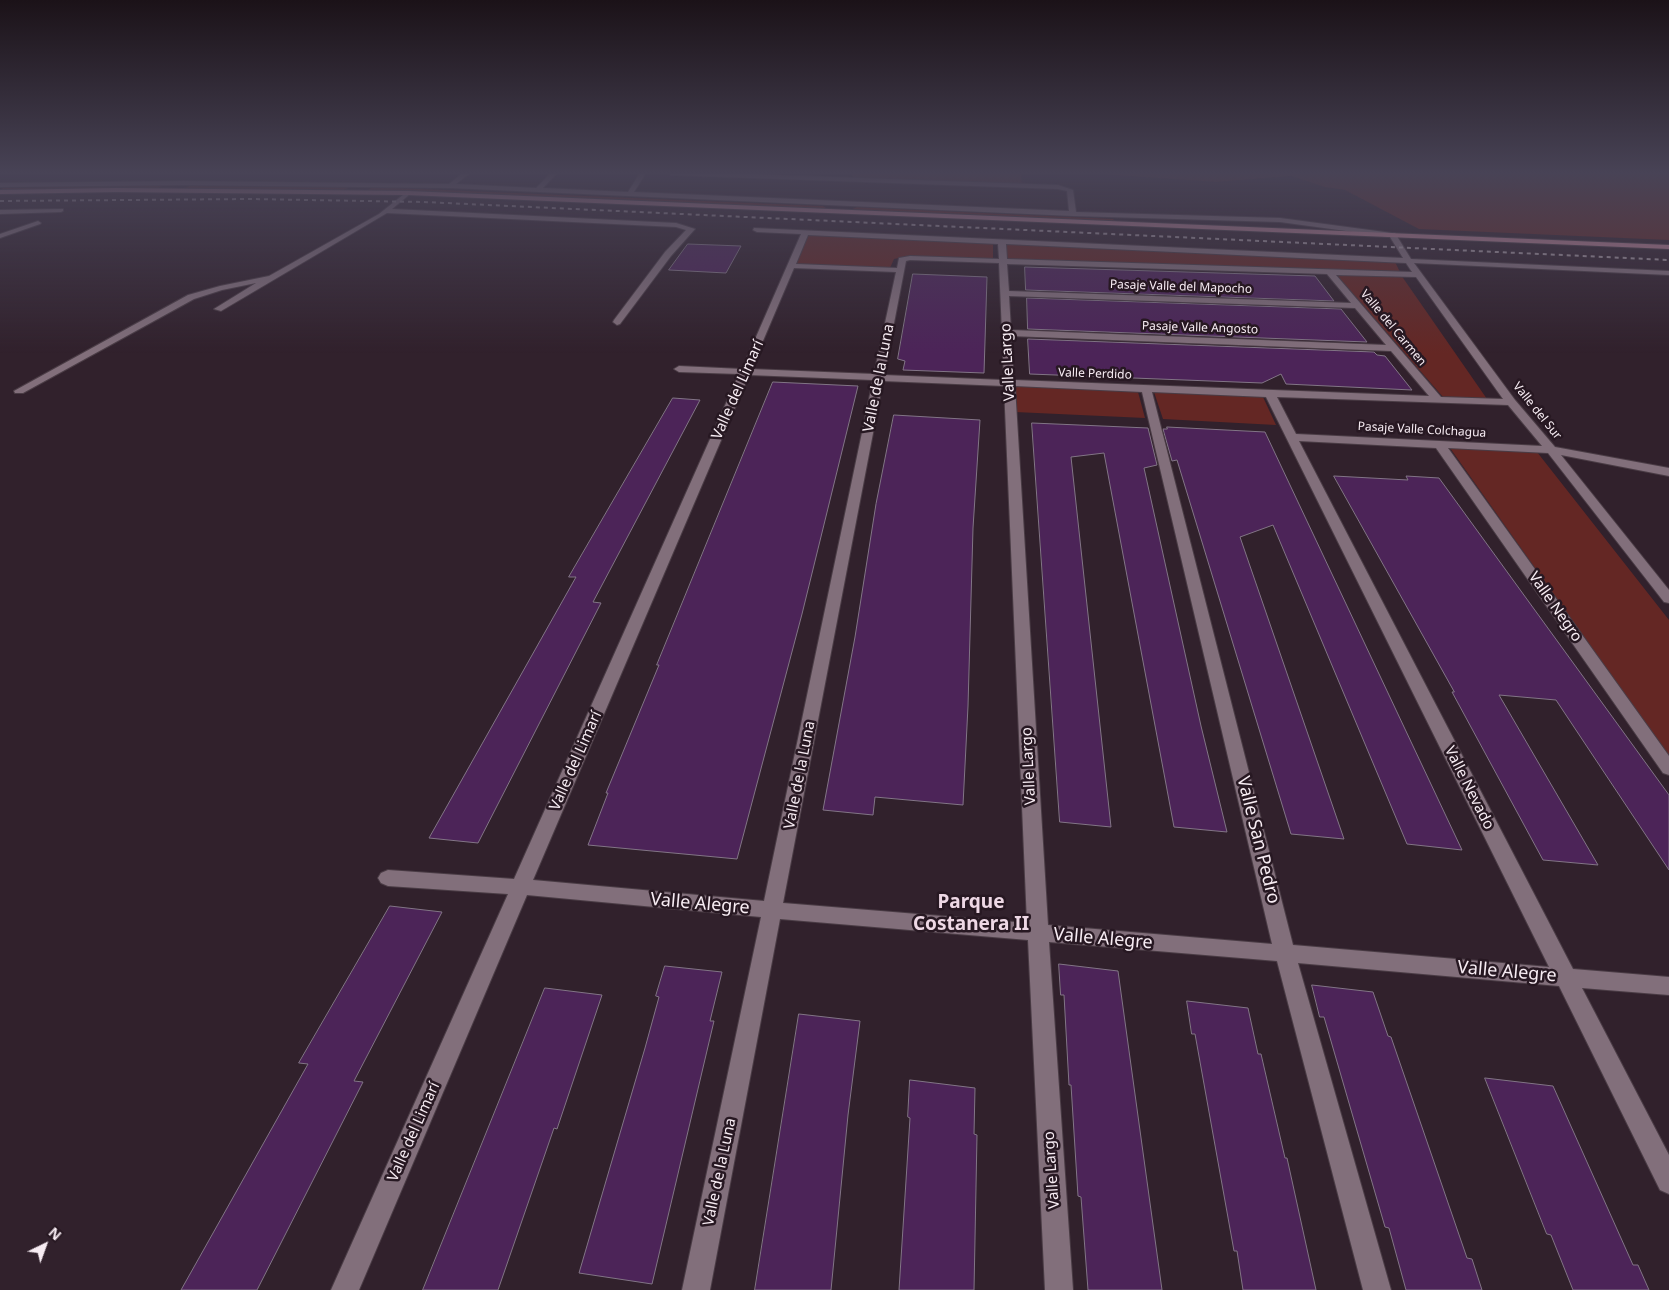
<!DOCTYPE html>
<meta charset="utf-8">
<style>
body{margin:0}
#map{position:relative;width:1669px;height:1290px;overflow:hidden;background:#31212c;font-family:"Noto Sans",sans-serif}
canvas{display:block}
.north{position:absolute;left:20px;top:1220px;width:50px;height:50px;-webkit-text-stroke:4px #271822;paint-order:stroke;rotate:42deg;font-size:14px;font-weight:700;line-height:20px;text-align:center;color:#f7ecf3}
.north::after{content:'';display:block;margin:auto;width:18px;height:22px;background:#f7ecf3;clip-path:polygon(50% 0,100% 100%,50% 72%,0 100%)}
</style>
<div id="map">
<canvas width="1669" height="1290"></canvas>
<div class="north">N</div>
</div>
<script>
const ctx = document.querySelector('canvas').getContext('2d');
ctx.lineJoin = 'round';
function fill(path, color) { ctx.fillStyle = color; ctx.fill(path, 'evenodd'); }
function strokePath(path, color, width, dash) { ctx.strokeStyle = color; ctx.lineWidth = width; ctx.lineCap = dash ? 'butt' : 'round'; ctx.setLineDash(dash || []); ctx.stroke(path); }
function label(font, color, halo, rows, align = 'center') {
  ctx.font = font + ' "Noto Sans",sans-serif'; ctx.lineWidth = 5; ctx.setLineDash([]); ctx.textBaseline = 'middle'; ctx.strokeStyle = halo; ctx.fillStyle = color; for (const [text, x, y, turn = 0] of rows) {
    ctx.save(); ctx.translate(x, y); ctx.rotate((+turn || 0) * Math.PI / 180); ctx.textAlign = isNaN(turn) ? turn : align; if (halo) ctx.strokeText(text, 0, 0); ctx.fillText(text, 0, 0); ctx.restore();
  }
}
const green = new Path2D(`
 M 851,173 L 1022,173 L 1021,181 L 1024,184 L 853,178 Z
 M 1086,173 L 1669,173 L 1669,240 L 1419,229 L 1345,190 L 1325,187 L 1291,176 L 1216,182 Z
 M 163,185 L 157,189 L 0,190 L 3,188 Z
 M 189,186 L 349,187 L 344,190 L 183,190 Z
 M 373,187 L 823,206 L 827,209 L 456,193 L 366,191 Z
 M 857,207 L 1113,219 L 1116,222 L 850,210 Z
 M 806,234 L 993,243 L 993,260 L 909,256 L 894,259 L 890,268 L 791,264 Z
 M 1002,243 L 1395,262 L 1400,272 L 1002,260 Z
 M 1335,273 L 1401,275 L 1487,399 L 1443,397 Z
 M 1013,386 L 1138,392 L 1145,418 L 1015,412 Z
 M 1154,392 L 1263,397 L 1276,425 L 1163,419 Z
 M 1450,448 L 1537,452 L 1669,620 L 1669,757 Z`);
const building = new Path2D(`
 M 688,244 L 741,246 L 726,273 L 669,270 Z
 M 1025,267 L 1315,276 L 1334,301 L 1026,290 Z
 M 913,274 L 987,277 L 984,373 L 903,370 L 905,361 L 898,359 Z
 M 1027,298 L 1341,309 L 1367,342 L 1028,329 Z
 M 1028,339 L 1374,352 L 1377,355 L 1385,356 L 1412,390 L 1286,384 L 1281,374 L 1262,383 L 1030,374 Z
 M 773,382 L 858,386 L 802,614 L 737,859 L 588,845 L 608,793 L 606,793 L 659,665 L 657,665 Z
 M 673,398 L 700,400 L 593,602 L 601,603 L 478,843 L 429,838 L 576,577 L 569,577 Z
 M 894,415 L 980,420 L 973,528 L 968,706 L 963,805 L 875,797 L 873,815 L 823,810 L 855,637 L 876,504 Z
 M 1032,423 L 1148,428 L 1157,465 L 1144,468 L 1201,726 L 1227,832 L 1174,827 L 1104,453 L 1071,457 L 1111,827 L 1060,822 Z
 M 1167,427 L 1265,432 L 1462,850 L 1407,844 L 1273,525 L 1240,537 L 1344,839 L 1291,834 L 1177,460 L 1172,461 L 1163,429 L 1167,429 Z
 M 1334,476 L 1408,480 L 1406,476 L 1439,478 L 1669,795 L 1669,870 L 1556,700 L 1499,695 L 1598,865 L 1543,860 L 1452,692 L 1454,692 Z
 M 390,906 L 442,912 L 354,1081 L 363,1082 L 257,1290 L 181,1290 L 308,1064 L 299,1063 Z
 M 1059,964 L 1118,971 L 1162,1290 L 1088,1290 L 1081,1197 L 1078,1196 L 1071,1085 L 1069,1085 L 1064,995 L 1061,995 Z
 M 665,966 L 722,972 L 710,1021 L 714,1021 L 652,1284 L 579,1273 L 645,1048 L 659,997 L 656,996 Z
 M 1312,985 L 1373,992 L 1388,1036 L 1391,1037 L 1467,1258 L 1472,1259 L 1482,1290 L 1406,1290 L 1389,1228 L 1385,1227 L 1324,1017 L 1320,1017 Z
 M 545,988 L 602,995 L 557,1129 L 554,1128 L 498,1290 L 423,1290 Z
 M 1187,1001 L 1248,1008 L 1258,1054 L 1261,1054 L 1285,1158 L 1287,1158 L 1316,1290 L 1243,1290 L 1237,1251 L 1234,1251 L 1195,1034 L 1192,1034 Z
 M 799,1014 L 860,1021 L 848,1115 L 831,1290 L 755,1290 Z
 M 1485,1078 L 1553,1086 L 1633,1265 L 1638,1265 L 1649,1290 L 1573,1290 L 1551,1235 L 1547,1234 Z
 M 910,1080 L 975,1088 L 974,1134 L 977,1135 L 974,1290 L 899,1290 L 910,1118 L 908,1117 Z`);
const minor = new Path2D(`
 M 463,173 L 470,173 L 456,184 L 536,188 L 551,173 L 557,173 L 543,188 L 628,192 L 640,173 L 646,173 L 634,192 L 1069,211 L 1067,191 L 1058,189 L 671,175 L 668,173 L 718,173 L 1058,185 L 1073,190 L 1076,212 L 1280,218 L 1392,233 L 1395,233 L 1411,259 L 1669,271 L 1669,275 L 1414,263 L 1515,400 L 1555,447 L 1669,468 L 1669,476 L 1561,455 L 1669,590 L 1669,603 L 1664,602 L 1548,453 L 1448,448 L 1669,756 L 1669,775 L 1663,773 L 1436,448 L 1299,441 L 1573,969 L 1669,977 L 1669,995 L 1582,988 L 1669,1155 L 1669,1194 L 1660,1190 L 1559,986 L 1298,963 L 1391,1290 L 1363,1290 L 1277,961 L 1049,942 L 1073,1290 L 1045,1290 L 1028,940 L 780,919 L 710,1290 L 682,1290 L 761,917 L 527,895 L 359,1290 L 331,1290 L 508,894 L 388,886 L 381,883 L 378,878 L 381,873 L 388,870 L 514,879 L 739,374 L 679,372 L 674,369 L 679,366 L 742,369 L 801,234 L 757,232 L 753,230 L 754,228 L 1403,258 L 1390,237 L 1280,222 L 1073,216 L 450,188 L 184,185 L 0,187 L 0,183 L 184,181 L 449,184 ZM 808,235 L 998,244 L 999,259 L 910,256 L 899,258 L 897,268 L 796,264 ZM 1006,244 L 1406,263 L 1412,272 L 1007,259 ZM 910,260 L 999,263 L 1004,380 L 884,375 L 906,261 ZM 1007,264 L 1327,274 L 1351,303 L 1009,291 ZM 794,268 L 896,272 L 874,374 L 751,369 ZM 1336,275 L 1416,277 L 1503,399 L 1441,397 ZM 1009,296 L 1355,308 L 1386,345 L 1011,330 ZM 1011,336 L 1391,351 L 1429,396 L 1014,380 ZM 749,375 L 873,380 L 764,901 L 533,880 ZM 883,381 L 1004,386 L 1027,923 L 783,903 ZM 1015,386 L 1142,392 L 1272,944 L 1048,925 ZM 1152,392 L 1266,397 L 1549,967 L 1293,945 ZM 1277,397 L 1508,405 L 1542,446 L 1296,434 Z
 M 408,191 L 411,193 L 410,194 L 392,209 L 676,223 L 695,229 L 671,256 L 620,324 L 617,325 L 613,322 L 614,320 L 665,252 L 686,230 L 676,227 L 387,213 L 221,311 L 214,309 L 256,283 L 222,290 L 194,299 L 23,393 L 15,393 L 14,391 L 188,295 L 220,286 L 269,276 L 379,214 Z
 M 63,209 L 63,211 L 61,212 L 0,214 L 0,210 Z
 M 38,221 L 41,223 L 40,224 L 0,238 L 0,234 Z`);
const major = new Path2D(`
 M 116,188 L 408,191 L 1669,245 L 1669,249 L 408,195 L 116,192 L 0,194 L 0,190 Z`);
const rail = new Path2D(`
 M 0,201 L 251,199 L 424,202 L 1669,260`);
const farStreetnames = [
 ["Pasaje Valle del Mapocho",1181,287,2],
 ["Pasaje Valle Angosto",1200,328,2],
 ["Valle del Carmen",1393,328,50],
 ["Valle Perdido",1095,374,2],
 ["Valle del Sur",1537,411,51],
 ["Pasaje Valle Colchagua",1422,430,3]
];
const streetNames = [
 ["Valle Largo",1008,362,-93],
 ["Valle de la Luna",879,378,-79],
 ["Valle del Limarí",738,390,-66],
 ["Valle Negro",1555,607,55],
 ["Valle del Limarí",576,761,-66],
 ["Valle Largo",1029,766,-93],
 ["Valle de la Luna",800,775,-79],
 ["Valle Nevado",1469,788,63],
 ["Valle del Limarí",414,1132,-66],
 ["Valle Largo",1052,1170,-94],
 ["Valle de la Luna",720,1172,-78]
];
const nearStreetnames = [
 ["Valle San Pedro",1258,840,76],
 ["Valle Alegre",700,904,5],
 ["Valle Alegre",1103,939,5],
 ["Valle Alegre",1507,972,5]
];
const nearNeighbourhoodnames = [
 ["Parque",971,903],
 ["Costanera II",971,925]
];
fill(green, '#642724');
fill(building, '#4c2458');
strokePath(building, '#827586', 1);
strokePath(minor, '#4a3c45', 2);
strokePath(major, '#4a3c45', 2);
fill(minor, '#826f7b');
fill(major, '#bf8496');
strokePath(rail, '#a89ba3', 2, [4, 4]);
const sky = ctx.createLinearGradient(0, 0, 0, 353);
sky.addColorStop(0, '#1b1218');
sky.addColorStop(0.49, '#484356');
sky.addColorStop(1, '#48435600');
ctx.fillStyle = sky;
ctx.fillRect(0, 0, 1669, 353);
label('12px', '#f7ecf3', '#271822', farStreetnames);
label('15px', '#f7ecf3', '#271822', streetNames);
label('18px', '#f7ecf3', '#271822', nearStreetnames);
label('bold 19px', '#eed8e5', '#271822', nearNeighbourhoodnames);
</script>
